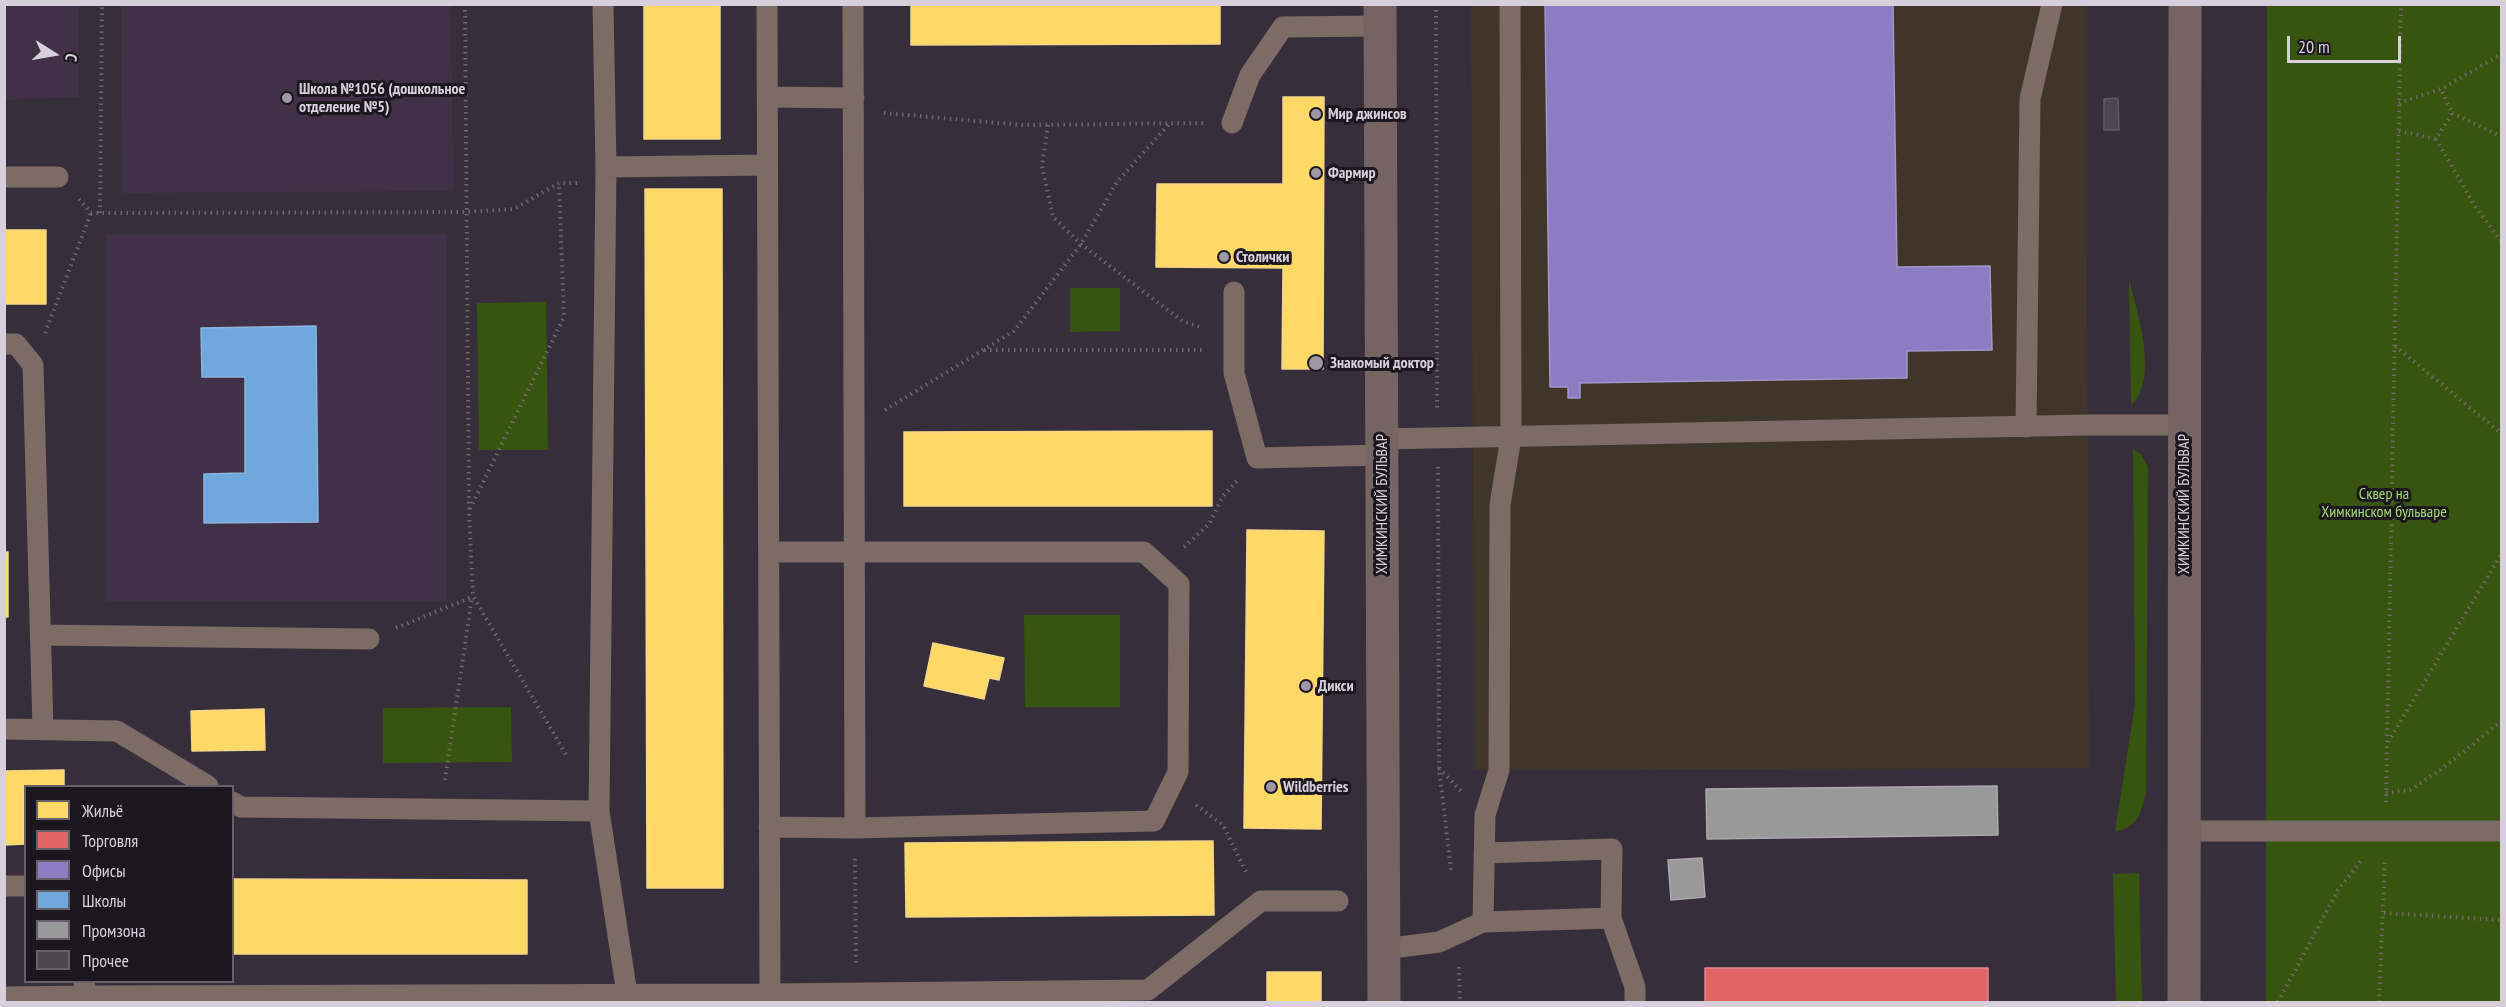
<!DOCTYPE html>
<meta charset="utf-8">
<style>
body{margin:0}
#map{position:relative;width:2506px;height:1007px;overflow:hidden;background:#362e3a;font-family:"PT Sans Narrow",sans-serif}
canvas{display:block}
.frame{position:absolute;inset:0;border:6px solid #d8cfdc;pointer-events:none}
.legend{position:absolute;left:24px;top:785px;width:210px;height:198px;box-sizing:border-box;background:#1c161f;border:2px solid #67606b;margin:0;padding:8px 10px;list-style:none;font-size:18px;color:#d8cfdc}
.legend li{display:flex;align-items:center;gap:12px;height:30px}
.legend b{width:30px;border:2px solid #67606b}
.north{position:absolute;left:24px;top:24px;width:60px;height:60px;-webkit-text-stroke:4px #1c161f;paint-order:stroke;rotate:101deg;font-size:16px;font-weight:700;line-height:24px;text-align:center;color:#d8cfdc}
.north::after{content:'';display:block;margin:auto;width:21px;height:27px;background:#d8cfdc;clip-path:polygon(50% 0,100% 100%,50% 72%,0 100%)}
.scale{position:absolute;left:2287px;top:36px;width:114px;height:27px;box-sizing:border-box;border:3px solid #d8cfdc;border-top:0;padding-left:8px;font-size:18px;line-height:21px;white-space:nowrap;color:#d8cfdc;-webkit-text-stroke:4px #1c161f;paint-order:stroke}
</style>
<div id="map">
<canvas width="2506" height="1007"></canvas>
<div class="frame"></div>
<ul class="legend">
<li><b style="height:16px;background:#ffd966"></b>Жильё</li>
<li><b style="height:16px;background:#e06666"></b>Торговля</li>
<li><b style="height:16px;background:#8e7cc3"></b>Офисы</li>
<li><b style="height:16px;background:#6fa8dc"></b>Школы</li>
<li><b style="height:16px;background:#999"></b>Промзона</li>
<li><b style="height:16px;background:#4e4751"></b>Прочее</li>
</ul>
<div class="north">С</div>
<div class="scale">20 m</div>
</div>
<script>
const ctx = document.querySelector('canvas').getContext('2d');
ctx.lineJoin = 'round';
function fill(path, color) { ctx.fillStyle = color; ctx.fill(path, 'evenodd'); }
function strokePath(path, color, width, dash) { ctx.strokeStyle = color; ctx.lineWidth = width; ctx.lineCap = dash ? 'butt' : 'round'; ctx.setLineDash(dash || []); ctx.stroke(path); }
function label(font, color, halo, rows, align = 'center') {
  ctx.font = font + ' "PT Sans Narrow",sans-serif'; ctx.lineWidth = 6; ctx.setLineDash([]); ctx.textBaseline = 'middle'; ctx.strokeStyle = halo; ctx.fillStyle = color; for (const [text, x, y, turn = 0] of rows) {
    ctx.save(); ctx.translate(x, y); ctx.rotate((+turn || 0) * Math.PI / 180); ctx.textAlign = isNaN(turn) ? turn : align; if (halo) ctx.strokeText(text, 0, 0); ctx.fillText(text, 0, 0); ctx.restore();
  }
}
const commercial = new Path2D(`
 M 1471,5 L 2086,5 L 2089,768 L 1474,770 Z`);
const built = new Path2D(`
 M 4,5 L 79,5 L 79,97 L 5,100 Z
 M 121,5 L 451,5 L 453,191 L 122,193 Z
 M 106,234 L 447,234 L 447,601 L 106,601 Z`);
const green = new Path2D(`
 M 2267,5 L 2501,5 L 2501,1002 L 2266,1002 Z
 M 2129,279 C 2137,312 2160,379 2131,405 Z
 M 1070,288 L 1120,288 L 1120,331 L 1070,332 Z
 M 546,302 L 548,450 L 479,450 L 477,303 Z
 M 2133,449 L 2141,454 L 2148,467 L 2146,793 C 2140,815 2139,825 2115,832 L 2135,704 Z
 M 1024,615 L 1120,615 L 1120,707 L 1025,707 Z
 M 511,707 L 512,762 L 383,763 L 383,708 Z
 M 2139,873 L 2142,1002 L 2116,1002 L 2113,874 Z`);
const homes = new Path2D(`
 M 644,4 L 720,4 L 720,139 L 644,139 Z
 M 911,4 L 1220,4 L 1220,44 L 911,45 Z
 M 1283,97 L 1324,97 L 1323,369 L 1282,369 L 1283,268 L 1156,267 L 1157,184 L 1283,184 Z
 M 645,189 L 722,189 L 723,888 L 647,888 Z
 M 4,230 L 46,230 L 46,304 L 4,304 Z
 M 1212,431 L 1212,506 L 904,506 L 904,432 Z
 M 1247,530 L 1324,531 L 1321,829 L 1244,828 Z
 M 4,552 L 8,552 L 8,617 L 4,617 Z
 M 933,643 L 1004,658 L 999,680 L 989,678 L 984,699 L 924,686 Z
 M 264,709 L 265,750 L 192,751 L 191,711 Z
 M 64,770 L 64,786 L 26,786 L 26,844 L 4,845 L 4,771 Z
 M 1213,841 L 1214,915 L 906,917 L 905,843 Z
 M 232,879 L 527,880 L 527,954 L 232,954 Z
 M 1267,972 L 1321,972 L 1321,1002 L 1267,1002 Z`);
const shops = new Path2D(`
 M 1705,968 L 1988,968 L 1988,1002 L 1705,1002 Z`);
const offices = new Path2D(`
 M 1545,4 L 1893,4 L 1897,267 L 1990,266 L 1992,350 L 1907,351 L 1907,378 L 1580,383 L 1580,398 L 1568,398 L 1568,387 L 1550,387 Z`);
const schools = new Path2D(`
 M 316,326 L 318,522 L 204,523 L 204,474 L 245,473 L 245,377 L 202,377 L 201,328 Z`);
const industry = new Path2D(`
 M 1997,786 L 1998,835 L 1707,839 L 1706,789 Z
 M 1702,858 L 1705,897 L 1671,900 L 1668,860 Z`);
const building = new Path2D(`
 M 2118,98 L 2119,130 L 2104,130 L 2104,99 Z`);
const path = new Path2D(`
 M 465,4 L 469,511 L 473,596 L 568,758
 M 1436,4 L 1437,409
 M 2399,103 L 2441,89 L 2502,54
 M 884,113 L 1023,125 L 1203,123
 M 2452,113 L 2502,137
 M 1048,125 L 1042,166 L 1053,217 L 1081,244 L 1182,321 L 1203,328
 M 2399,131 L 2436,139 L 2452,113 L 2441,89
 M 2436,139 L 2476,208 L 2502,242
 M 79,199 L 91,213 L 100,213 L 466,212 L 514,209 L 559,183 L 577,183
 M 100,213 L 102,4
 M 45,333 L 91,213
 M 2395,346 L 2502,434
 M 984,350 L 1204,350
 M 885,410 L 1014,331 L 1081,244 L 1117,182 L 1170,123
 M 1438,467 L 1439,768 L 1451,870
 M 470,509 L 564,317 L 559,183
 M 1184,547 L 1209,524 L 1223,496 L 1237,481
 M 396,628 L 472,597
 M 2388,742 L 2502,553
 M 1439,768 L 1461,791
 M 445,780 L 472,597
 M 2386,793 L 2410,790 L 2439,771 L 2502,721
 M 2386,802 L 2401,4
 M 1196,805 L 1223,825 L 1247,874
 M 855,859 L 856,963
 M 2384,913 L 2502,920
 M 1459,967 L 1460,1002
 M 2278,1002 L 2338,890 L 2361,861
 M 2379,1002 L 2385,860`);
const service = new Path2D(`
 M 603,4 L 606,167 L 599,811 L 627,994
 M 853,4 L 855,828
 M 768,97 L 854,98
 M 1232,123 L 1250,75 L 1283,27 L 1380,26
 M 606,167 L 767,165
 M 4,177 L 58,177
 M 1234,292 L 1234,373 L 1257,458 L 1382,455
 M 4,344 L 16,344 L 33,365 L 43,728
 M 2026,427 L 2030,99 L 2052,4
 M 1381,439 L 2087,425 L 2184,425
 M 769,552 L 1144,552 L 1179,584 L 1178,772 L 1154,821 L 855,828 L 769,827
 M 41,635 L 369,639
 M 4,729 L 117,731 L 208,786
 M 232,802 L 241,807 L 599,811
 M 2183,831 L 2502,831
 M 4,886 L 26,886
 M 1611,918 L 1635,987 L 1635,1002
 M 1483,922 L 1485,815 L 1499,770 L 1500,505 L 1511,437 L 1510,4
 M 1384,949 L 1439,942 L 1483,922 L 1611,918 L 1612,849 L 1484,853
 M 770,994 L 1148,990 L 1261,901 L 1338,901
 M 4,997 L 87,996 L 84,982
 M 87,1002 L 87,996 L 770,994 L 767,4`);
const secondary = new Path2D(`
 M 1380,4 L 1384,1002
 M 2184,1002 L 2185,4`);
const markers = [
 [287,98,6,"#9f97a3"],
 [1316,114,6,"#9f97a3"],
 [1316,173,6,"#9f97a3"],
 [1224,257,6,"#9f97a3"],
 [1316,363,8,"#9f97a3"],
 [1306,686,6,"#9f97a3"],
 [1271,787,6,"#9f97a3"]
];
const poiNames = [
 ["Школа №1056 (дошкольное",299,89],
 ["отделение №5)",299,107],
 ["Мир джинсов",1328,114],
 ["Фармир",1328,173],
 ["Столички",1236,257],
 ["Знакомый доктор",1330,363],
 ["Дикси",1318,686],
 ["Wildberries",1283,787]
];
const parkNames = [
 ["Сквер на",2384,494],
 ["Химкинском бульваре",2384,512]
];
const streetNames = [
 ["ХИМКИНСКИЙ БУЛЬВАР",1382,504,-90],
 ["ХИМКИНСКИЙ БУЛЬВАР",2184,504,-90]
];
fill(commercial, '#3f3629');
fill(built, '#413148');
fill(green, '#37550f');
fill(homes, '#ffd966');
strokePath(homes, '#f3d689', 1.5);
fill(shops, '#e06666');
strokePath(shops, '#de8689', 1.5);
fill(offices, '#8e7cc3');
strokePath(offices, '#a495ca', 1.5);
fill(schools, '#6fa8dc');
strokePath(schools, '#8eb4dc', 1.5);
fill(industry, '#999');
strokePath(industry, '#aca9ad', 1.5);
fill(building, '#4e4751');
strokePath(building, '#605964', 1.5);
strokePath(path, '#736769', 4, [1.5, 4.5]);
strokePath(service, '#7d6b66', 21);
strokePath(secondary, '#766462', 33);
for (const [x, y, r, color] of markers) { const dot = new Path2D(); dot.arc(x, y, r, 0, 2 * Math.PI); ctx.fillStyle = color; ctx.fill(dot); strokePath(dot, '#1c161f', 2); }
label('bold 16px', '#d8cfdc', '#1c161f', poiNames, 'left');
label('16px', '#a3dd6f', '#1c161f', parkNames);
label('16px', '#d8cfdc', '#1c161f', streetNames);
</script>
